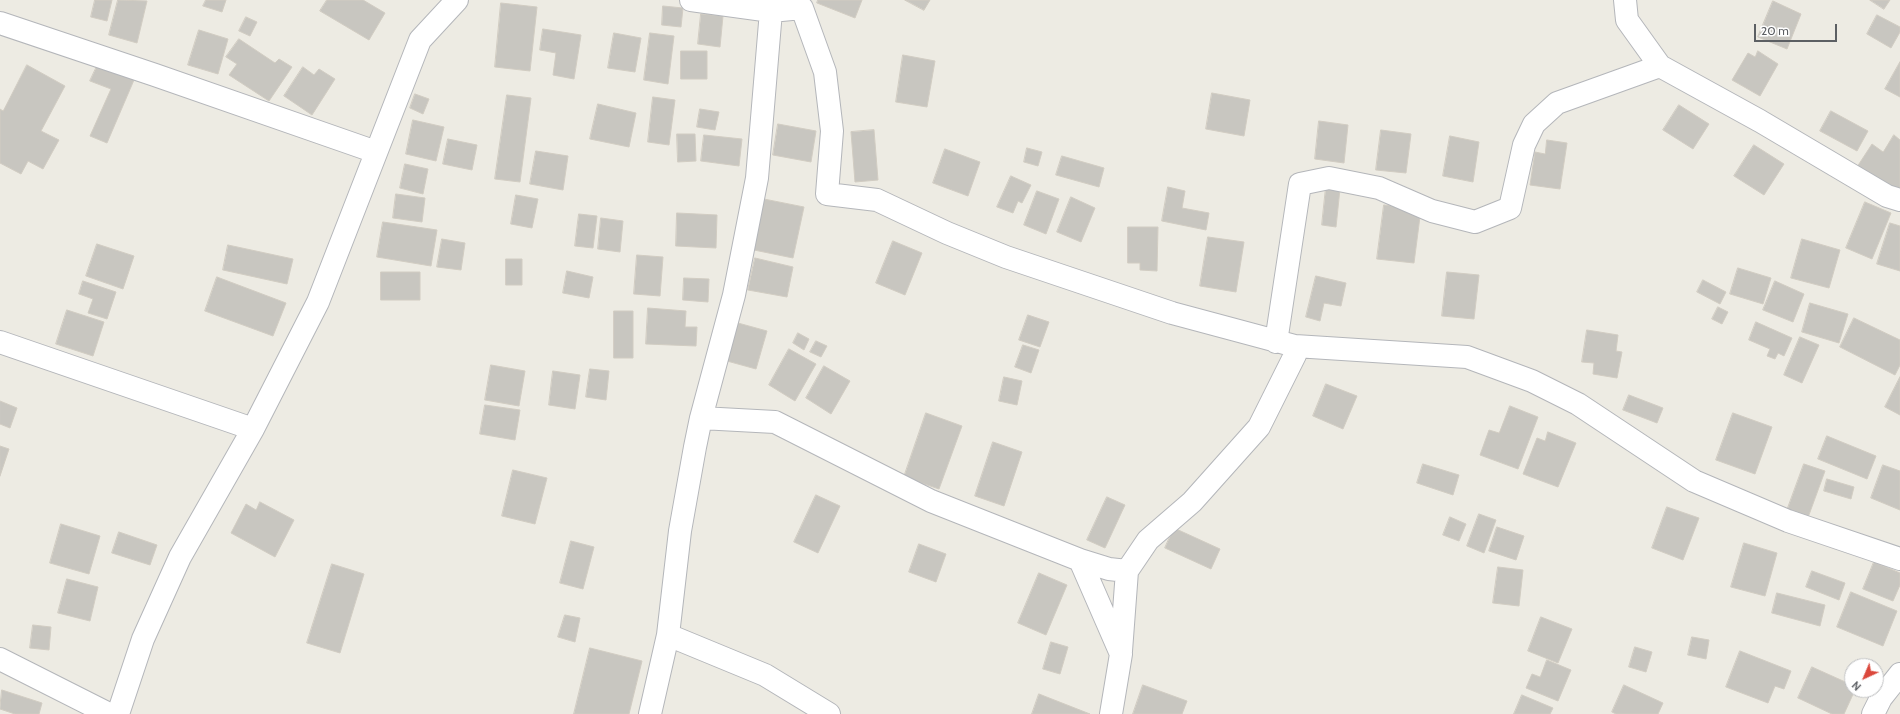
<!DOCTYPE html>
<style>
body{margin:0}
#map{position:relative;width:1900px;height:714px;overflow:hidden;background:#edebe3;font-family:Cabin,sans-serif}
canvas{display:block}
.north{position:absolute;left:1844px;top:658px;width:40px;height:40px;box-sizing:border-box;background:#fff;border:1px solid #bebfc1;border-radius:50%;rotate:224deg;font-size:11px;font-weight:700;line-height:16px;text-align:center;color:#5c5f63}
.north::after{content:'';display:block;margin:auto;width:14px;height:18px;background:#db483c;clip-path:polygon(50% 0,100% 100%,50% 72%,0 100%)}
.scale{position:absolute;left:1754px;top:24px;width:83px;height:18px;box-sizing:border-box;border:2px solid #5c5f63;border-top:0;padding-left:5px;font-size:12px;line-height:14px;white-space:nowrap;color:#5c5f63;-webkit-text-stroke:3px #fff;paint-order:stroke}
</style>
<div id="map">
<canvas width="1900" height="714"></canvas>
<div class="north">N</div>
<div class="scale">20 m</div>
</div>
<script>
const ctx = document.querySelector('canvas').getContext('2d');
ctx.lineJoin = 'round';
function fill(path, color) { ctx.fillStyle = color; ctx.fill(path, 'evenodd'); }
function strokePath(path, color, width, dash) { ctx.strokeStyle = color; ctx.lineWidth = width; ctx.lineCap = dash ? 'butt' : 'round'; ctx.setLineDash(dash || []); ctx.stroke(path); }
const building = new Path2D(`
 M 95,0 L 112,0 L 107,21 L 91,17 Z
 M 118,0 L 147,1 L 137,43 L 109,35 Z
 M 206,0 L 226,0 L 222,12 L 203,6 Z
 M 327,0 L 363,0 L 385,13 L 369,40 L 320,11 Z
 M 818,0 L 862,0 L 855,18 L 817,3 Z
 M 905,0 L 930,0 L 924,10 Z
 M 1870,0 L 1890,0 L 1884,9 Z
 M 1773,1 L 1801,14 L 1787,49 L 1758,37 Z
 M 501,3 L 537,7 L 530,71 L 495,67 Z
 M 663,6 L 683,8 L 681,27 L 662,25 Z
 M 701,14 L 723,16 L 720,47 L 698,44 Z
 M 1877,15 L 1900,27 L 1900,32 L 1891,48 L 1867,34 Z
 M 246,17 L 257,22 L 250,36 L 239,31 Z
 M 543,29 L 581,35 L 574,79 L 553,75 L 556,53 L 540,50 Z
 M 199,30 L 228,39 L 218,74 L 188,65 Z
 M 614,33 L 641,38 L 635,72 L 608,68 Z
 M 650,33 L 674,36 L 668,84 L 644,80 Z
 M 239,39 L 275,63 L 279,59 L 292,67 L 269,101 L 229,75 L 237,64 L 226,57 Z
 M 681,51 L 707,51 L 707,79 L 681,79 Z
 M 1758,51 L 1778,64 L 1760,96 L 1732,80 L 1748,53 L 1755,57 Z
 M 903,55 L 935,61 L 927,107 L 896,102 Z
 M 1900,62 L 1900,97 L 1885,89 Z
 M 98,64 L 134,80 L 107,143 L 90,136 L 111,89 L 90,81 Z
 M 27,65 L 65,86 L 41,131 L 59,140 L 43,169 L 28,161 L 21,174 L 0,163 L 0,109 L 3,111 Z
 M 303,67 L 314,75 L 319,69 L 335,79 L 312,115 L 284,96 Z
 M 1212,93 L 1250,100 L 1244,136 L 1206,129 Z
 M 415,94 L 429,99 L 423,114 L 410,108 Z
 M 507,95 L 531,98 L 520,182 L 495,179 Z
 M 653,97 L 675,100 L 669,145 L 648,142 Z
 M 598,104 L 636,113 L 629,147 L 590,139 Z
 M 1679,105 L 1709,124 L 1693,149 L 1663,130 Z
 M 700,109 L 719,112 L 715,130 L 697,127 Z
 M 1831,111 L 1868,131 L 1857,151 L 1820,131 Z
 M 413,120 L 444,127 L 436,161 L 406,154 Z
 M 1319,121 L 1348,125 L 1344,163 L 1315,159 Z
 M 778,124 L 816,131 L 811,162 L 773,155 Z
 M 874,130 L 878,180 L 855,182 L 851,132 Z
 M 1381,130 L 1411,134 L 1406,173 L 1376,170 Z
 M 677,134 L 695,134 L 696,161 L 678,162 Z
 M 704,135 L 742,139 L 739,166 L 701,161 Z
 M 1894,135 L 1900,140 L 1900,187 L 1895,194 L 1857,167 L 1872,144 L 1883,152 Z
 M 1450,136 L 1479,142 L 1473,182 L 1443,176 Z
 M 448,139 L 477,145 L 472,170 L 443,164 Z
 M 1547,140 L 1567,143 L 1560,189 L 1530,185 L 1535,152 L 1545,154 Z
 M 1754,145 L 1784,164 L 1764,195 L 1734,176 Z
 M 1027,148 L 1042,152 L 1038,166 L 1024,162 Z
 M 945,149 L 980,162 L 968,196 L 933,183 Z
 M 536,151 L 568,156 L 563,190 L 530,184 Z
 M 1062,156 L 1104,168 L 1099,187 L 1056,175 Z
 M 405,164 L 428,169 L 423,194 L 400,188 Z
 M 1011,176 L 1031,185 L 1022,203 L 1018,201 L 1013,213 L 997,207 Z
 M 1168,187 L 1185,191 L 1182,208 L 1209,213 L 1206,230 L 1162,221 Z
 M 1326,187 L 1340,189 L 1336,227 L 1322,225 Z
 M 1037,191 L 1059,199 L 1046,234 L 1024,225 Z
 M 396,194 L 425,198 L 422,222 L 393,218 Z
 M 516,195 L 538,199 L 532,228 L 511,224 Z
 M 1071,197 L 1095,208 L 1081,242 L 1057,232 Z
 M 764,199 L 804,207 L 793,258 L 754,250 Z
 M 1865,202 L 1891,213 L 1872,259 L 1846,248 Z
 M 1384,205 L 1421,209 L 1414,263 L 1377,259 Z
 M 677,213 L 717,215 L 716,248 L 676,246 Z
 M 579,214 L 597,216 L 593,248 L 575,246 Z
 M 601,218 L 623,221 L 620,252 L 598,249 Z
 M 383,222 L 437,230 L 431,266 L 377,257 Z
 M 1890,223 L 1900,226 L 1900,271 L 1877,264 Z
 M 1128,227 L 1158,227 L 1157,271 L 1140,270 L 1140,263 L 1128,263 Z
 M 1208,237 L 1244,242 L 1236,292 L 1200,286 Z
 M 442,239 L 465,243 L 461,270 L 437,267 Z
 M 1802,239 L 1840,250 L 1829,288 L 1791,278 Z
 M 893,241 L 922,253 L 905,295 L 876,283 Z
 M 97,244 L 134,256 L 123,289 L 86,276 Z
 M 228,245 L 293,259 L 287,284 L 223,270 Z
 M 637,255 L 663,257 L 660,296 L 634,294 Z
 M 755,258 L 793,267 L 787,297 L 748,290 Z
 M 506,259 L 522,259 L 522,285 L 506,285 Z
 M 1738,268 L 1771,278 L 1763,304 L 1730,294 Z
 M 567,271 L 593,277 L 589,298 L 563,293 Z
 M 381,272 L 420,272 L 420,300 L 381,300 Z
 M 1447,272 L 1479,275 L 1474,319 L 1442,316 Z
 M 1316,276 L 1346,283 L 1341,306 L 1324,303 L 1320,321 L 1306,317 Z
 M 217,277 L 286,303 L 273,336 L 205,311 Z
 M 684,278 L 709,279 L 708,302 L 683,300 Z
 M 1703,280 L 1726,292 L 1720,304 L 1697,292 Z
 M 83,281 L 116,292 L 107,319 L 88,313 L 93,299 L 79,294 Z
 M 1775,281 L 1804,294 L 1793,322 L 1763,310 Z
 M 1810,303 L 1848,314 L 1839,343 L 1802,332 Z
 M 1718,307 L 1728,312 L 1722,324 L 1712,319 Z
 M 648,308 L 686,311 L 685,327 L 697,327 L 696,346 L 646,344 Z
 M 67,310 L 104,322 L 93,356 L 56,344 Z
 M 614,311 L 633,311 L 633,358 L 614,358 Z
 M 1028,315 L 1049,322 L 1040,347 L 1019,340 Z
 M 1854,318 L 1900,340 L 1900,365 L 1895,375 L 1840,347 Z
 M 1756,322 L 1792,338 L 1784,356 L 1778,353 L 1775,359 L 1767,356 L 1770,349 L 1749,340 Z
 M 738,323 L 767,331 L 756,369 L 727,361 Z
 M 1587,330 L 1618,335 L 1616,351 L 1622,352 L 1617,378 L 1593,374 L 1594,363 L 1582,362 Z
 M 798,333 L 809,339 L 804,350 L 793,343 Z
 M 1800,337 L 1819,345 L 1802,383 L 1784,375 Z
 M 816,341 L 827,346 L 821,357 L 810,352 Z
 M 1023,345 L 1039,350 L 1031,373 L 1015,367 Z
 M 789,349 L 816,364 L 795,401 L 769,385 Z
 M 491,365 L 525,371 L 519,406 L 485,400 Z
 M 824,366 L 850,381 L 831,414 L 806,398 Z
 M 590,369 L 609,371 L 606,400 L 586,397 Z
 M 553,371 L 580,375 L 575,409 L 549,405 Z
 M 1004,377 L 1022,381 L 1017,405 L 999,401 Z
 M 1900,377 L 1900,415 L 1885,407 Z
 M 1326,384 L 1357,396 L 1343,429 L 1313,416 Z
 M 1629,395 L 1663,408 L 1657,423 L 1623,410 Z
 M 0,401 L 17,408 L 10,428 L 0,424 Z
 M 485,405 L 520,410 L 515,440 L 480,434 Z
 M 1510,406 L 1538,417 L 1518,469 L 1480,455 L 1489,430 L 1499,433 Z
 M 926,413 L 962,426 L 939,489 L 904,477 Z
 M 1733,413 L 1772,427 L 1755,474 L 1716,460 Z
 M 1548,432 L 1576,443 L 1558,487 L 1523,474 L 1537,438 L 1545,441 Z
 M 1827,436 L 1876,456 L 1867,479 L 1818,459 Z
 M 993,442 L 1022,452 L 1004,506 L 975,496 Z
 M 0,446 L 9,449 L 0,476 Z
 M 1423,464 L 1459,475 L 1453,495 L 1417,483 Z
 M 1804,464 L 1825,471 L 1806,523 L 1785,516 Z
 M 1883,465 L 1900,471 L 1900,510 L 1871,498 Z
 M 513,470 L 547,478 L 535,524 L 502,516 Z
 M 1827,479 L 1854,487 L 1851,499 L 1824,491 Z
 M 816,495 L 840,506 L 818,553 L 794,542 Z
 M 1107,497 L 1125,505 L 1105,548 L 1087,540 Z
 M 260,502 L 294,520 L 275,557 L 231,533 L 246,504 L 256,510 Z
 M 1667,507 L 1699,518 L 1683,560 L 1652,548 Z
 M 1479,514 L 1496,520 L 1484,553 L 1467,546 Z
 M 1450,517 L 1466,524 L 1459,541 L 1443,535 Z
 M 61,524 L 100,536 L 89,574 L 50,563 Z
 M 1497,527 L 1524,536 L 1516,560 L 1489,551 Z
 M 1174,528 L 1220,549 L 1211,569 L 1165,548 Z
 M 119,532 L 157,545 L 150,565 L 112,553 Z
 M 571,541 L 594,547 L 583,589 L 560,583 Z
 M 1744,543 L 1777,553 L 1765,596 L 1731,587 Z
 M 919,544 L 946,554 L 936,582 L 909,572 Z
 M 1874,562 L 1900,573 L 1900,585 L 1893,601 L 1863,589 Z
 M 332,564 L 364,574 L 340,653 L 307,643 Z
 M 1498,567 L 1523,570 L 1519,606 L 1493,603 Z
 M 1812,571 L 1845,583 L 1839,600 L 1806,587 Z
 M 1039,573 L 1067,585 L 1046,635 L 1018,623 Z
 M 67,579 L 98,587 L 90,621 L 58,613 Z
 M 1851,592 L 1897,611 L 1883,646 L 1837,627 Z
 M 1777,593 L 1825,605 L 1820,626 L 1772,613 Z
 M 565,615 L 580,618 L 575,642 L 558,637 Z
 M 1541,617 L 1572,629 L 1558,663 L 1528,651 Z
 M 33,625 L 51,627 L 49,650 L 30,648 Z
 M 1692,637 L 1709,640 L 1706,659 L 1688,655 Z
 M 1051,642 L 1068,647 L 1060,674 L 1043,669 Z
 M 1635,647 L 1652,652 L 1646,672 L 1629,667 Z
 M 590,648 L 642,661 L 629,714 L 574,714 Z
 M 1740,651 L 1791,671 L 1784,689 L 1775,686 L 1768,703 L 1726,687 Z
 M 1547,660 L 1571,670 L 1558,701 L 1526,688 L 1532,674 L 1540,677 Z
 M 1812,667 L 1852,685 L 1852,690 L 1855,690 L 1844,714 L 1832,714 L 1798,698 Z
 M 1143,685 L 1187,701 L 1182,714 L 1133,714 Z
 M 1624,685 L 1663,703 L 1658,714 L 1616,714 L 1612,712 Z
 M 2,690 L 42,703 L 39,714 L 15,714 L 0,709 Z
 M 1039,694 L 1090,714 L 1032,714 Z
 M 1522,695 L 1553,708 L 1550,714 L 1514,714 Z`);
const street = new Path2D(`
 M 691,0 L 771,11 L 802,8 L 825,72 L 832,131 L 827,194 L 877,200 L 947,233 L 1006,257 L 1172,313 L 1295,346 L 1467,357 L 1532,381 L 1578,404 L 1694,481 L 1788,521 L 1900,559
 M 1625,0 L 1627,20 L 1660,66 L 1760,121 L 1887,196 L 1900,200
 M 0,23 L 155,75 L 376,152
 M 0,342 L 253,429
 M 1276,342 L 1300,184 L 1329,178 L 1379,188 L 1432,211 L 1475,222 L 1510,208 L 1524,145 L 1534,124 L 1557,103 L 1660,66
 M 701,418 L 775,422 L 931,501 L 1080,560 L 1121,654 L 1111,714
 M 1080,560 L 1109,569 L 1127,571 L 1148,540 L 1192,502 L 1259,427 L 1295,355 L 1295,346
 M 668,635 L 765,675 L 829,714
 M 1121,651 L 1127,571
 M 0,659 L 109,714
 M 118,714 L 143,639 L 180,557 L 253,429 L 318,302 L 420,40 L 457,0
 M 650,714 L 668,635 L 680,531 L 695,447 L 701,418 L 734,295 L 757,178 L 771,11 L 773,0
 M 1873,714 L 1881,698 L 1900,674`);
fill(building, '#c8c6c0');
strokePath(building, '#d1ccc2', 1);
strokePath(street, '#b4b6ba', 24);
strokePath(street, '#fff', 22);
</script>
